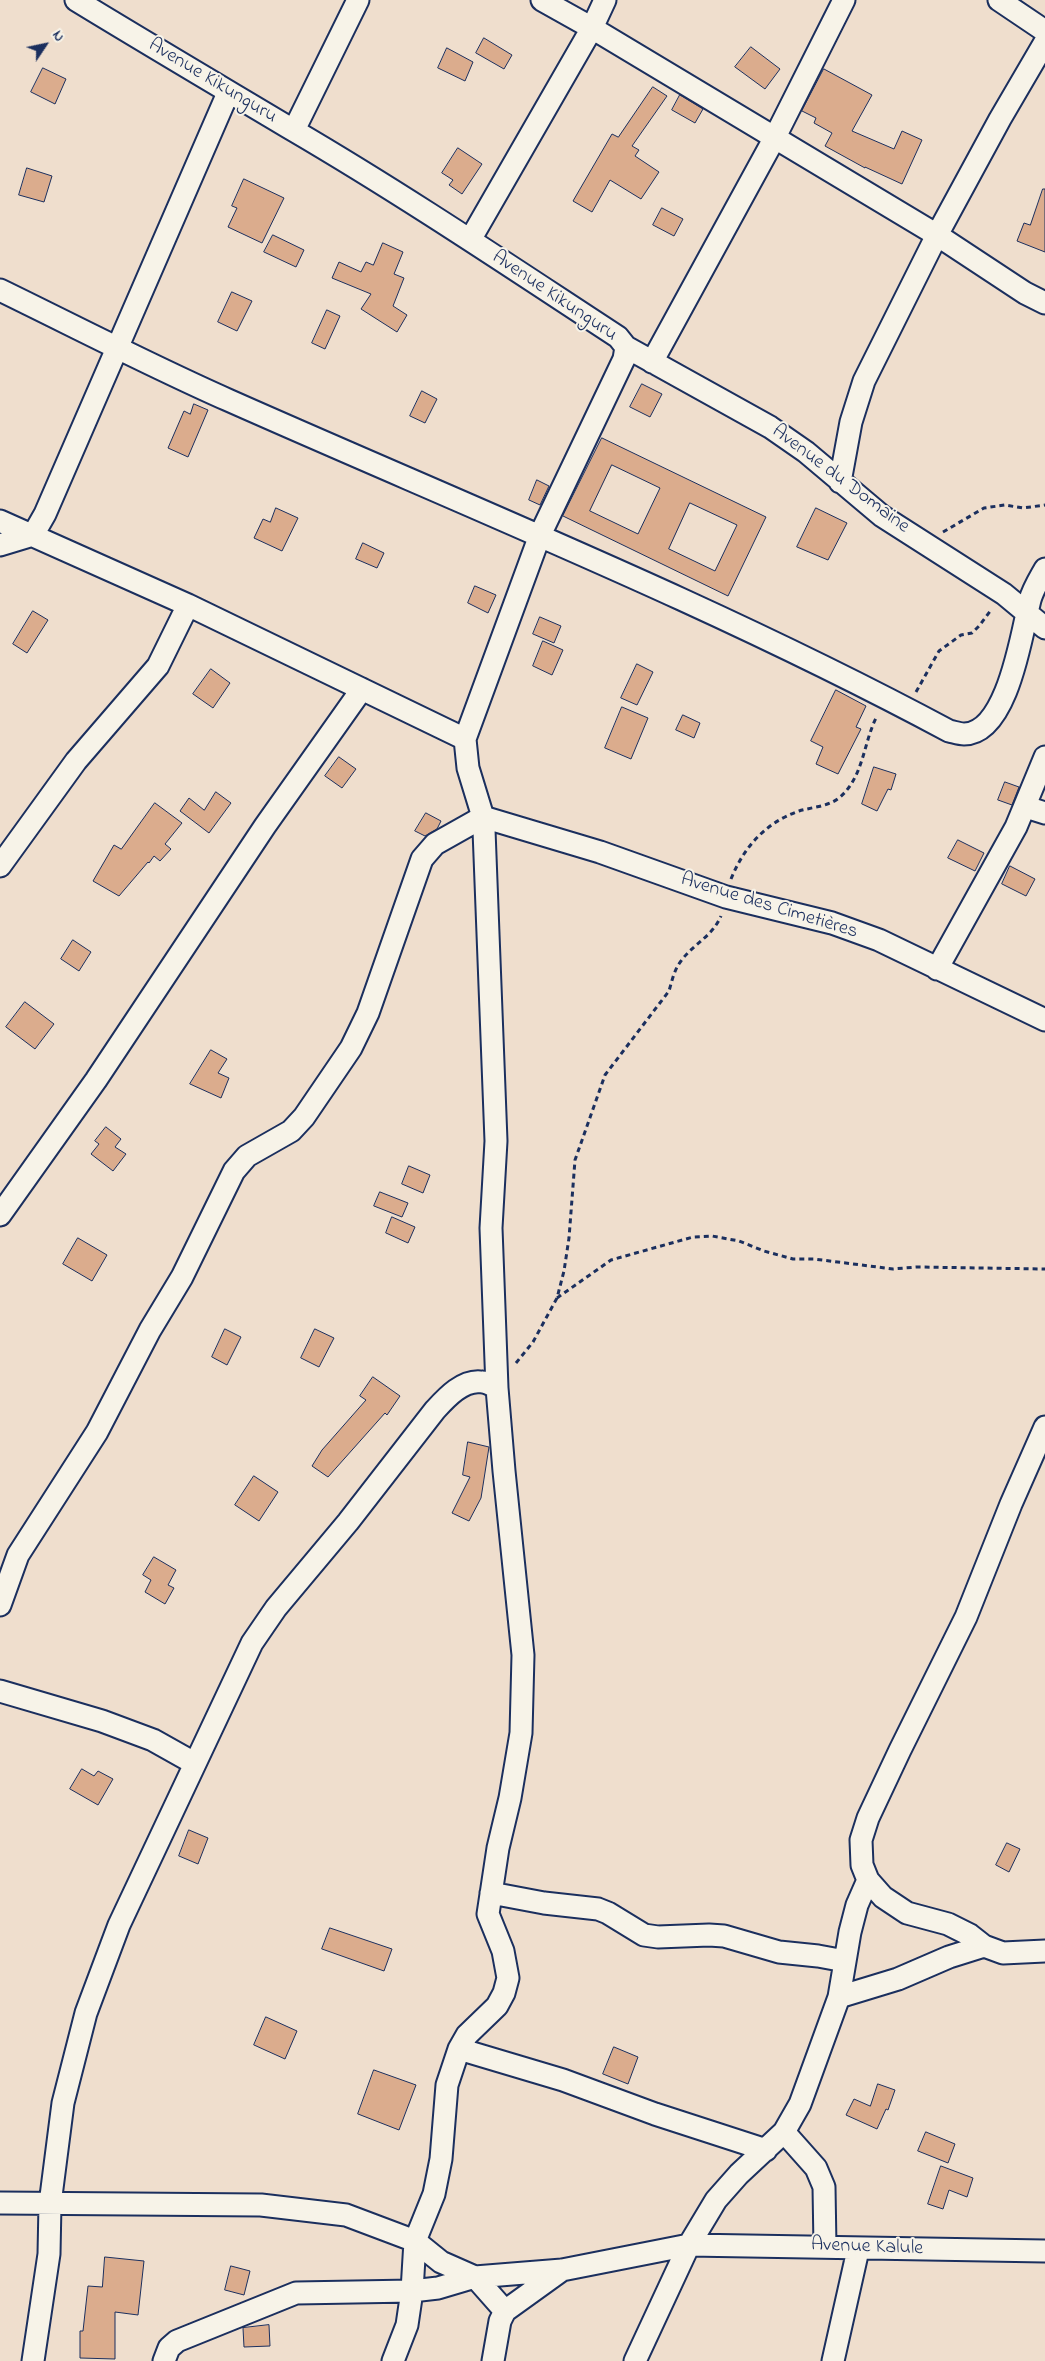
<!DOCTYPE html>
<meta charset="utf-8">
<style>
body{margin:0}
#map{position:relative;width:1045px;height:2361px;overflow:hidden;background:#efdecd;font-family:"Indie Flower",sans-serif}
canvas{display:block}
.north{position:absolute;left:20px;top:20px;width:50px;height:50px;-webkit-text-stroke:4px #f7f3e8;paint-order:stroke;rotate:56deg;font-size:14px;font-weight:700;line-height:20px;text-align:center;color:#1b2f5e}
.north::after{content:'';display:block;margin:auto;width:18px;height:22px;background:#1b2f5e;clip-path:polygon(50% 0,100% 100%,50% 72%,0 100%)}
</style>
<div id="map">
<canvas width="1045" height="2361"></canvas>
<div class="north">N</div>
</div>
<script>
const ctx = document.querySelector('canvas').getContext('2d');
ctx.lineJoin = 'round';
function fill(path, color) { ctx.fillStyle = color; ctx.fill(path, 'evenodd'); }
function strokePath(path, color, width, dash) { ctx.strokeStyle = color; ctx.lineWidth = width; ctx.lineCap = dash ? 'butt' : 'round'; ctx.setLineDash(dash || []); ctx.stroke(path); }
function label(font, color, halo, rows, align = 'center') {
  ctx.font = font + ' "Indie Flower",sans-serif'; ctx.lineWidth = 4; ctx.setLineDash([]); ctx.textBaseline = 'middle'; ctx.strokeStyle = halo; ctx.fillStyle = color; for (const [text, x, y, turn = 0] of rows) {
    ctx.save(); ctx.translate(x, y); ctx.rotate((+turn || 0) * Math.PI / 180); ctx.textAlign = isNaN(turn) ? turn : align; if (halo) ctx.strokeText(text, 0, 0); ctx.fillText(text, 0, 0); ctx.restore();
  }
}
const building = new Path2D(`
 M 484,38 L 512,55 L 504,69 L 476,53 Z
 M 751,47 L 780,69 L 765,89 L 735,67 Z
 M 447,48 L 473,62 L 465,81 L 438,68 Z
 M 43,68 L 66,79 L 55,104 L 31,92 Z
 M 824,69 L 872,95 L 852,131 L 894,149 L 902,131 L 922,140 L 902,184 L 865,167 L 865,168 L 825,146 L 832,133 L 814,123 L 816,118 L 802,111 Z
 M 653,87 L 667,96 L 632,146 L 639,150 L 635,156 L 659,172 L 641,199 L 610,180 L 592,212 L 573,201 L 612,134 L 618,137 Z
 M 680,95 L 703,109 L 695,123 L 672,110 Z
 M 458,148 L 482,164 L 462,194 L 449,185 L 453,180 L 442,173 Z
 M 27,168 L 52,176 L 44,202 L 19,195 Z
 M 244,179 L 284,198 L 262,243 L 228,227 L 237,208 L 232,206 Z
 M 1043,189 L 1045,189 L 1045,252 L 1017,241 L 1024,223 L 1030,225 Z
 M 662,208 L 683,219 L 674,236 L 653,225 Z
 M 273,235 L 304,250 L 296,267 L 264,252 Z
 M 383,243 L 403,252 L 394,274 L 404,278 L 393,306 L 407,315 L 397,332 L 361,309 L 371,294 L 332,278 L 339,262 L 361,272 L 366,262 L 373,265 Z
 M 232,292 L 252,301 L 237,331 L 218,322 Z
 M 327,310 L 340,316 L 325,349 L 312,343 Z
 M 642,384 L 662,394 L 650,417 L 630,407 Z
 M 422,391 L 437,399 L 425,423 L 410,416 Z
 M 194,404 L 208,410 L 188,457 L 168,448 L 184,411 L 190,414 Z
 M 602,438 L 766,517 L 728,596 L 563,516 ZM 612,465 L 660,488 L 638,534 L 590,511 ZM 690,503 L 737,525 L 715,571 L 669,549 Z
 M 537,480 L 549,486 L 540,505 L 529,500 Z
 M 276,508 L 298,518 L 282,551 L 254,538 L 263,519 L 270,522 Z
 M 816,508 L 847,523 L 828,560 L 797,547 Z
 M 363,543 L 384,553 L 377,568 L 356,559 Z
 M 475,586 L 496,595 L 488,613 L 468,603 Z
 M 33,611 L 48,620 L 27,653 L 13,644 Z
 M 540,617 L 561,626 L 554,643 L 533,634 Z
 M 543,641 L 563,650 L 552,675 L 533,666 Z
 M 637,664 L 653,672 L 637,705 L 621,698 Z
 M 211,669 L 230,683 L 213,708 L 193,694 Z
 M 836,690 L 866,706 L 856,727 L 861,729 L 838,774 L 816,764 L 823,747 L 811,741 Z
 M 622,707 L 648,718 L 631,759 L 605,748 Z
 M 683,715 L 700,723 L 694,738 L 676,730 Z
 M 339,757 L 356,769 L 342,788 L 325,776 Z
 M 874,767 L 896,774 L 891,790 L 888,789 L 877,811 L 862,804 Z
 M 1005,782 L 1019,787 L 1012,805 L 998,800 Z
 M 216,792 L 231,803 L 209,833 L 180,811 L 189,798 L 204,810 Z
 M 155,803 L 182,823 L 165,844 L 171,849 L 160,861 L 154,856 L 149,863 L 148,862 L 119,896 L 93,881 L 114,845 L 121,849 Z
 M 426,813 L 441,821 L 437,829 L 425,836 L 415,831 Z
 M 958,840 L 984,853 L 975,871 L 948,858 Z
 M 1010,866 L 1035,879 L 1026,896 L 1002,884 Z
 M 73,940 L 91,952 L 79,971 L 61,959 Z
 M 25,1002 L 54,1024 L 35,1049 L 6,1027 Z
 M 211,1050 L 227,1059 L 218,1073 L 229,1078 L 221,1098 L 190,1084 Z
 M 106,1127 L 121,1139 L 115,1147 L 126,1154 L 113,1171 L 91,1154 L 99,1144 L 95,1141 Z
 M 409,1166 L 430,1175 L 423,1193 L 402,1184 Z
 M 380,1192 L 408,1203 L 402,1217 L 374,1206 Z
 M 392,1217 L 415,1227 L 408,1243 L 386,1233 Z
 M 78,1238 L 107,1255 L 92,1281 L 63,1264 Z
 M 225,1329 L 241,1337 L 227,1365 L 212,1357 Z
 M 315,1329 L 334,1338 L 319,1367 L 301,1358 Z
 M 373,1377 L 400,1396 L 387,1415 L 385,1413 L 328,1477 L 312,1466 L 322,1450 L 366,1400 L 360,1396 Z
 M 468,1442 L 489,1447 L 481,1498 L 469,1521 L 452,1513 L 470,1477 L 463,1475 Z
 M 254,1476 L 278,1492 L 259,1521 L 235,1505 Z
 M 154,1557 L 176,1570 L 168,1585 L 174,1588 L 165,1604 L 145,1592 L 151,1580 L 143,1575 Z
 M 82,1769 L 94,1776 L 98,1771 L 113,1779 L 98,1805 L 70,1789 Z
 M 189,1830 L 208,1838 L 198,1864 L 179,1856 Z
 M 1007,1843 L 1020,1849 L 1009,1872 L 996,1865 Z
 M 330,1928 L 392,1949 L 384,1971 L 322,1949 Z
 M 266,2017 L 297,2031 L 285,2059 L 254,2045 Z
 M 614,2047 L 638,2057 L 628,2084 L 603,2074 Z
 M 374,2070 L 416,2085 L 399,2130 L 358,2114 Z
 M 878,2084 L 895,2090 L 888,2110 L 886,2109 L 877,2129 L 846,2115 L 854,2099 L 870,2106 Z
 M 926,2132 L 955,2144 L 948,2163 L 918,2151 Z
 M 941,2166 L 973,2178 L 967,2197 L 949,2190 L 943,2209 L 928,2204 Z
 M 105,2257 L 144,2261 L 138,2315 L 115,2312 L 115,2359 L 80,2358 L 80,2331 L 83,2331 L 88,2286 L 102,2287 Z
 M 231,2266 L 250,2271 L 244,2295 L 225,2290 Z
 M 269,2325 L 270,2346 L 244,2347 L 243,2328 Z`);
const path = new Path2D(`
 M 943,532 L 984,508 L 1005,505 L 1023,508 L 1045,505
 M 916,692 L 939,651 L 961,635 L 972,633 L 979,626 L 991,610
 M 731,879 C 744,847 765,823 799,811 C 812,807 827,807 839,798 C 864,777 863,743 877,716
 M 557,1298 L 611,1260 L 693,1237 L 712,1236 L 739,1241 L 764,1251 L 793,1259 L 814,1259 L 893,1269 L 917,1267 L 1045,1269
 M 516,1363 L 533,1342 L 557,1298 L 564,1271 L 569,1238 L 575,1160 L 605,1075 L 669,991 C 672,981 674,970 681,961 C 693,944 712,937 721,916`);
const minor = new Path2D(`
 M 76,0 C 148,44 221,87 293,130 C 404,195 511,267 618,337 L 626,347 L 624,359 L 540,535 L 465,739 L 468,768 L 483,817 L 484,830 L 496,1141 L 491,1228 L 497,1388 L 504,1471 L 523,1655 L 521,1733 L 510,1798 L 498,1848 L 488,1914 L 503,1951 L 508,1978 L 504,1993 L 497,2006 L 467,2035 L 459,2049 L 447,2085 L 441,2159 L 434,2194 L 415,2241 L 412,2291 L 407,2325 L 393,2361
 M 542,0 L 592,28 L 937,235 L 1025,293 L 1045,303
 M 999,0 L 1045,31
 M 294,130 L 358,0
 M 470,240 L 592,28 L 605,0
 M 0,290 C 76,327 151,366 228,400 C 469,507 716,606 949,731 C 954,732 959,734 964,734 C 1008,734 1022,631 1030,600 C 1033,589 1040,578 1045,569
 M 626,347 L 770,427 L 806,452 L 882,516 L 1004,594 L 1045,628
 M 652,362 L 774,139 L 844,0
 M 840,482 L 851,422 L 864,381 L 937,235 L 1000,119 L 1045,42
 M 0,521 L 188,605 L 465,739
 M 0,545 L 33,535 L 45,514 L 228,93
 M 1026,807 L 1045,813
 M 483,817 L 600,852 L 726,897 L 832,923 L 879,940 L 1045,1020
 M 0,866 L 76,761 L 158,666 L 188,605
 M 937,969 L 1016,827 L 1045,757
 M 0,1215 L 96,1080 L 265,826 L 362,689
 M 1045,1427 L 1011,1504 L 966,1617 L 900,1750 L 868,1818 L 861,1840 L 862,1865 L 868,1880 L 883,1897 L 907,1913 L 948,1924 L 970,1935 L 984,1946 L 1003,1953 L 1045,1951
 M 0,1605 L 18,1555 L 97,1432 L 150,1330 L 182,1277 L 234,1171 L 247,1156 L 291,1131 L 304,1117 L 351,1048 L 368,1013 L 422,859 L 435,844 L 483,817
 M 0,1691 L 102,1721 L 153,1740 L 194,1763
 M 491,1893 L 544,1903 L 598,1909 L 608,1913 L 644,1935 L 658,1937 L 709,1935 L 724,1936 L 779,1952 L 818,1956 L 845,1961
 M 839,1997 L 898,1979 L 949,1957 L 984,1946
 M 459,2049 L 563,2080 L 655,2114 L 766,2150
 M 784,2132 L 816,2168 L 824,2187 L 825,2247
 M 0,2203 L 261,2205 L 346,2215 L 415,2241 L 441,2262 L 475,2277 L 562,2270 L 689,2245 L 1045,2251
 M 33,2361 L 49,2254 L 50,2204 L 63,2103 L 86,2013 L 119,1925 L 252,1643 L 276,1608 L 348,1522 L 435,1410 C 446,1398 463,1379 482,1382 C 487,1382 493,1386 497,1388
 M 164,2361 L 169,2348 L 177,2341 L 296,2293 L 412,2291 L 438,2288 L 475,2277 L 505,2311
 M 493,2361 L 500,2321 L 505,2311 L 562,2270
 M 635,2361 L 689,2245 L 716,2200 L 739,2174 L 784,2132 L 800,2104 L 839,1997 L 850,1932 L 857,1905 L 868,1880
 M 833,2361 L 858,2250`);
const streetNames = [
 ["Avenue Kikunguru",212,82,31],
 ["Avenue Kikunguru",554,297,34],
 ["Avenue du Domaine",840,480,37],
 ["Avenue des Cimetières",769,907,17],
 ["Avenue Kalule",867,2248,2]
];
fill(building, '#dbac8d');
strokePath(building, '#1b2f5e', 1);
strokePath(minor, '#1b2f5e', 25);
strokePath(path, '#1b2f5e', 3, [5, 4]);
strokePath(minor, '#f7f3e8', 21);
label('20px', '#1b2f5e', '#f7f3e8', streetNames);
</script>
